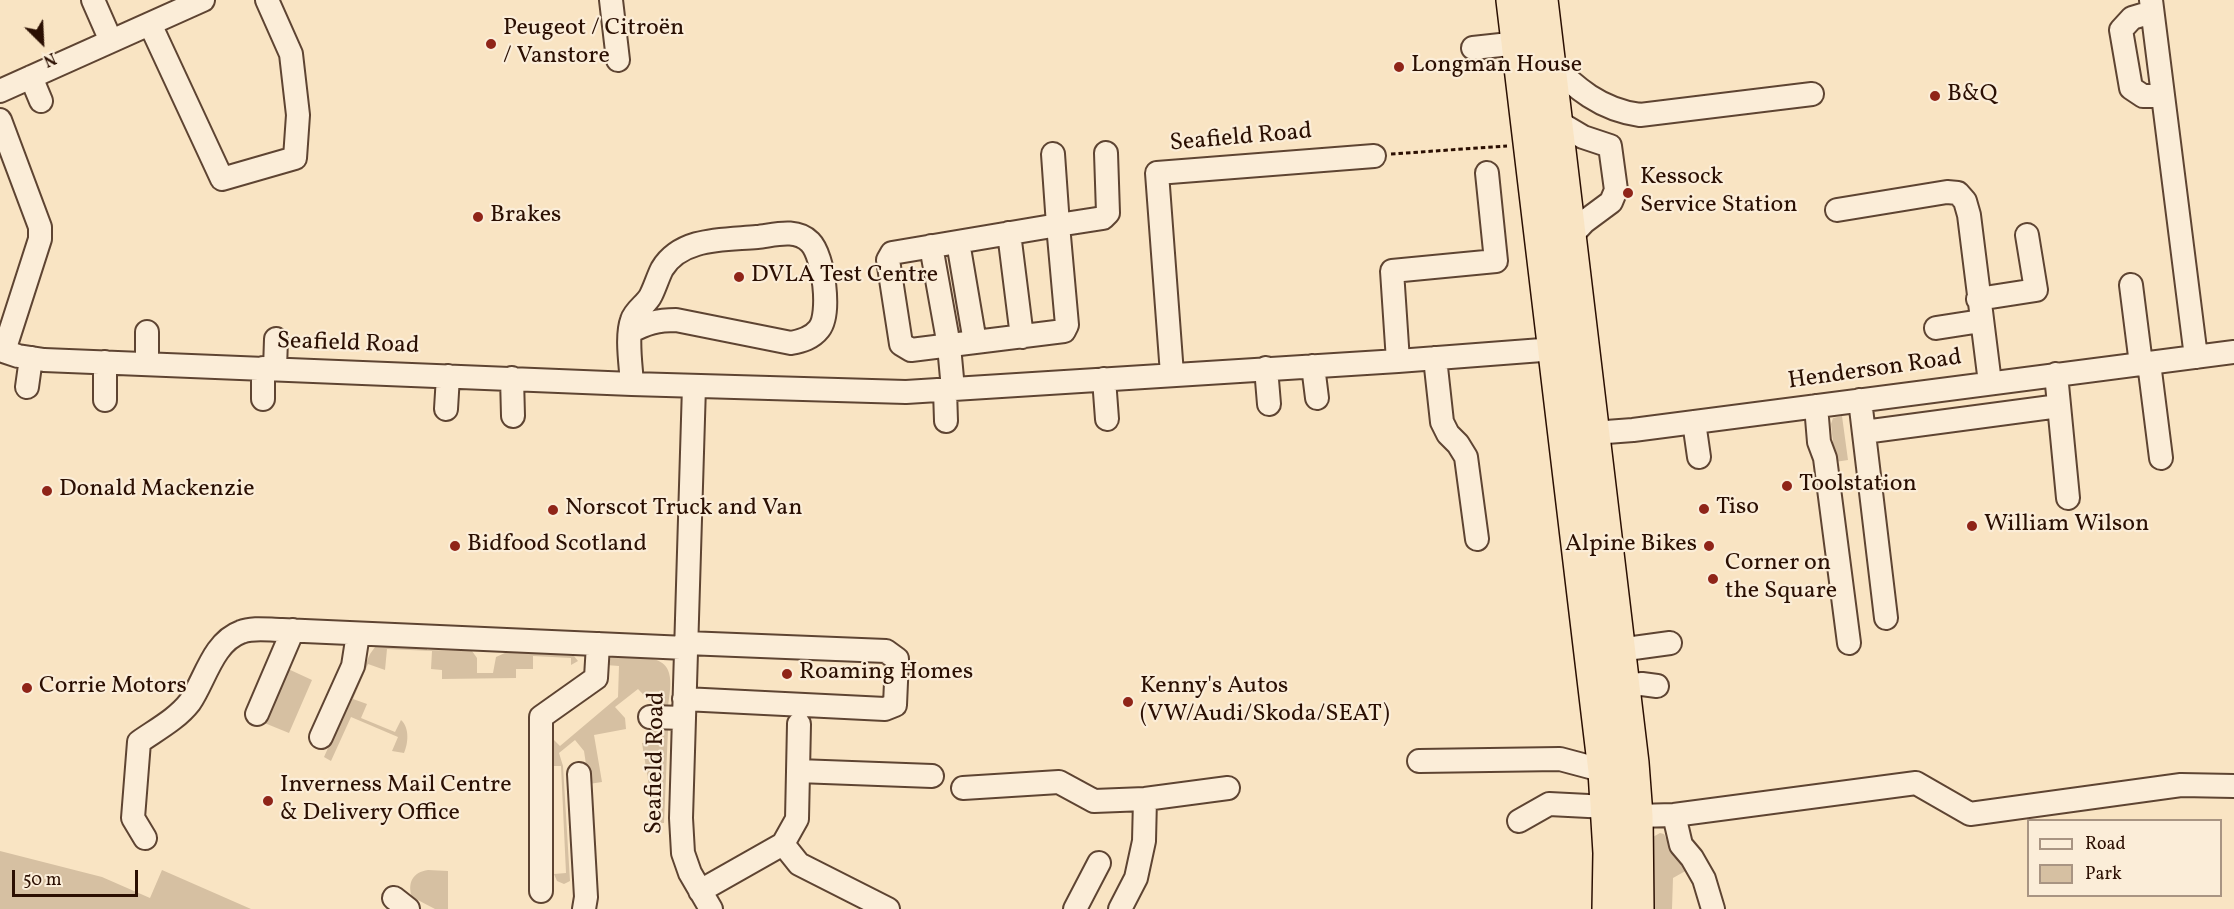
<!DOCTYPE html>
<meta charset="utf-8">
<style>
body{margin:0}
#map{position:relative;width:2234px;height:909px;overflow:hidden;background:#f9e4c3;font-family:Vollkorn,serif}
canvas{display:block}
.legend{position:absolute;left:2027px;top:819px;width:195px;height:78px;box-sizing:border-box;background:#fbedd8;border:2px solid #a89482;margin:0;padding:8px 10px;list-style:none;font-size:18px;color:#2b0f02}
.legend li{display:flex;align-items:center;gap:12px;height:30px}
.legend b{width:30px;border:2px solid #a89482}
.north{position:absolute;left:12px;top:12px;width:60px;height:60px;-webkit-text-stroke:4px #fbedd8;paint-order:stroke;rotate:156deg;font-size:16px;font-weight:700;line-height:24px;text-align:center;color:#2b0f02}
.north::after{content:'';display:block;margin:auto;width:21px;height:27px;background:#2b0f02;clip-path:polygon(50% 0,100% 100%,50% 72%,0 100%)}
.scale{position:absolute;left:12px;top:870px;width:126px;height:27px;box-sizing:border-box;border:3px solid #2b0f02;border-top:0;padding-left:8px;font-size:18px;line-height:21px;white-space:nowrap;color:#2b0f02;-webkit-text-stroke:4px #fbedd8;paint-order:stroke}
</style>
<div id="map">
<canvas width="2234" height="909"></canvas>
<ul class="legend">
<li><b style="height:8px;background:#fbedd8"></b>Road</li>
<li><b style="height:16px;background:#d6c0a2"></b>Park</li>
</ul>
<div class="north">N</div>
<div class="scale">50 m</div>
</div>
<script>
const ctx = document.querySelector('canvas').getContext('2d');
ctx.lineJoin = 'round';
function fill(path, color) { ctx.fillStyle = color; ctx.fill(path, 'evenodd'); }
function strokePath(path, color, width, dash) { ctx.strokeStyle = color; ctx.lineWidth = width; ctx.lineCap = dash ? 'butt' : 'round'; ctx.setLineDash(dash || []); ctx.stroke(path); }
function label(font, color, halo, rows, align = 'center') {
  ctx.font = font + ' Vollkorn,serif'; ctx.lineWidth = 4.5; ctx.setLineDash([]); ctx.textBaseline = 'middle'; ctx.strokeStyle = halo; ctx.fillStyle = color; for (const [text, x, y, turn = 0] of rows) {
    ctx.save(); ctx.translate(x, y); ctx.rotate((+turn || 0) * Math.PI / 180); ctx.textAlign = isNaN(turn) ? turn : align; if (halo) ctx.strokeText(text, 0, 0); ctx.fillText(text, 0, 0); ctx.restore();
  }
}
const green = new Path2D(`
 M 1842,416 L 1848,460 L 1835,462 L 1831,424 L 1833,418 Z
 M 382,644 L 427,647 L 427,650 L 472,651 L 477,658 L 477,673 L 493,673 L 496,657 L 507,652 L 574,656 L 578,661 L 571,665 L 571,658 L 533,656 L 533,669 L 516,669 L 516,678 L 442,679 L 442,670 L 431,669 L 432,651 L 387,649 L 385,670 L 368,664 L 353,699 L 367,704 L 361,718 L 395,732 L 401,720 C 410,728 408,744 404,753 L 392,751 L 398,737 L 351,717 L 331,761 L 324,757 L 370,654 L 375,647 Z
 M 613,657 C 629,658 664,652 669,673 C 672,683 669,696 668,707 L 659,711 L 638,689 L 615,707 L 625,718 L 626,729 L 594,735 L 602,782 L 589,784 L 584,751 L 575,740 L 559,753 L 563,766 L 570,881 L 564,884 L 557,881 L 554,874 L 566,873 L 561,766 L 548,766 L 550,736 L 560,746 L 618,697 L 619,666 L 606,665 L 609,659 Z
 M 286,668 L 312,680 L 289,733 L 262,722 Z
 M 654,726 L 668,727 L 668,730 L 664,823 L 655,823 L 642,743 L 649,742 L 650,732 Z
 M 1660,833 L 1664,834 L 1672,851 L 1689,869 L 1673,878 L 1672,909 L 1652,909 L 1651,838 Z
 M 0,851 L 102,877 L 150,898 L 162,870 L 251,909 L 0,909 Z
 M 428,870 L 448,871 L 448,909 L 472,909 L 435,909 L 412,897 C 407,883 413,872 428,870 Z`);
const path = new Path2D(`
 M 1391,154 L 1507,146`);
const minor = new Path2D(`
 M 93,0 L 111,41
 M 611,0 L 618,60
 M 2151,0 L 2196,357
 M 2152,12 L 2132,18 L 2121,30 L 2131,88 L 2143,96 L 2163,96
 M 150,24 L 222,179 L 295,158 L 298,115 L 291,54 L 267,0
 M 1473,48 L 1519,43
 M 1548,60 C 1575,88 1601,110 1640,115 L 1812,94
 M 31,77 L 41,101
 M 0,91 L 203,0
 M 0,120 L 40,227 L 40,239 L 4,351
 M 1556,121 L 1583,137 L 1610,146 L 1616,190 L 1611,202 L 1584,222 L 1569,238
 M 1053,154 L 1058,225 L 892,253 L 888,260 L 901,344 L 911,350 L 1064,331 L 1067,325 L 1058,225 L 1103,218 L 1108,213 L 1106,153
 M 1837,210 L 1947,192 L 1958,193 L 1965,201 L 1969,215 L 1990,383
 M 1009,233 L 1022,337
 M 958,242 L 975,342
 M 931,246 L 949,346 L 953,389
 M 2131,285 L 2141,364
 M 1978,299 L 2036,290 L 2027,235
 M 1936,328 L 1981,321
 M 630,332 C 646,323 658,320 676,320 L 791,343 C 802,341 812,338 819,329 C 831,314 824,256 810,242 C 796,228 775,235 757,237 C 725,240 681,237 662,269 C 658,277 655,287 651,295 C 647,304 635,310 632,320 C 626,336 631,366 632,384
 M 0,350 L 18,356 L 44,360 L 632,384 L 906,392 L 1398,361 L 1555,349
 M 1435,358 L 1442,422 L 1448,434 L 1458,444 L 1466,457 L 1477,539
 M 1398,361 L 1392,271 L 1496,261 L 1487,173
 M 2149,363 L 2161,458
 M 147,364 L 147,332
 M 1313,366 L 1317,398
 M 263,368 L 263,399
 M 1266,368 L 1269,404
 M 275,369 L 276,339
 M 1172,374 L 1157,173 L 1374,156
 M 2056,374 L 2068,498
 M 512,378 L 513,416
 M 1104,379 L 1107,419
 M 694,386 L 681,818 L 683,853 L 690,873 L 711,909
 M 27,387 L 31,358
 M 945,390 L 946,421
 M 105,400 L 105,362
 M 1860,400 L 1886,618
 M 1816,406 L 1819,442 L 1825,458 L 1849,643
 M 446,409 L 448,376
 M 1694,422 L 1699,457
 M 1581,430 L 1593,433 L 1633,430 L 2234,352
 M 1864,432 L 2059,406
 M 1619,650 L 1670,643
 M 1623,686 L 1642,684 L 1657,686
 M 684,699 L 885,709 L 895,705 L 897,659 L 886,651 L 686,643
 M 257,714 L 293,630
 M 650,717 L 684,718
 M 321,737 L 353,666 L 358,634
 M 1419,761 L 1560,759 L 1605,771
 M 798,771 L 932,776
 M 579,774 L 586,897 L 584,909
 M 963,788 L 1059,782 L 1094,801 L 1145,799 L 1228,788
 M 1674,815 L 1681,845 L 1692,858 L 1704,879 L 1713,909
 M 1636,816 L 1674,815 L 1916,783 L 1970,814 L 2181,785 L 2234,786
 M 1519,821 L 1549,804 L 1608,807
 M 145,838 L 133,818 L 139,742 C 156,730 177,719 190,702 C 205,680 213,642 241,632 C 253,627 269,630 282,630 L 686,648
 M 783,844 L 799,864 L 888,909
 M 541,891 L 541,717 L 596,678 L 598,644
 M 700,891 L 783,844 L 797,819 L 799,724
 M 394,898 L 408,909
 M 1075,909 L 1099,863
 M 1120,909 L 1136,878 L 1144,841 L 1145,799`);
const highway = new Path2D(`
 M 1513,0 L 1605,771 L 1610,853 L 1609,909
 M 1541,0 L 1632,763 L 1636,816 L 1637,909`);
const markers = [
 [491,44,6,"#8f2418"],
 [1399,67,6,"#8f2418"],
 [1935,96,6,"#8f2418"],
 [1628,193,6,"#8f2418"],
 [478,217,6,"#8f2418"],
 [739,277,6,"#8f2418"],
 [1787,486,6,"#8f2418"],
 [47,491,6,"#8f2418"],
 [1704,509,6,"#8f2418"],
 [553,510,6,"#8f2418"],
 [1972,526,6,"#8f2418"],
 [455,546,6,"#8f2418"],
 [1709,546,6,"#8f2418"],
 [1713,579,6,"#8f2418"],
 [787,674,6,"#8f2418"],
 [27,688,6,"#8f2418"],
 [1128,702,6,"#8f2418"],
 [268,801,6,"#8f2418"]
];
const poiNames = [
 ["Peugeot / Citroën",503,30],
 ["/ Vanstore",503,58],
 ["Longman House",1411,67],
 ["B&Q",1947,96],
 ["Kessock",1640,179],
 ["Service Station",1640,207],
 ["Brakes",490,217],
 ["DVLA Test Centre",751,277],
 ["Toolstation",1799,486],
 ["Donald Mackenzie",59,491],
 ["Tiso",1716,509],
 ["Norscot Truck and Van",565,510],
 ["William Wilson",1984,526],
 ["Bidfood Scotland",467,546],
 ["Alpine Bikes",1697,546,"right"],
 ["Corner on",1725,565],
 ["the Square",1725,593],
 ["Roaming Homes",799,674],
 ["Corrie Motors",39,688],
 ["Kenny's Autos",1140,688],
 ["(VW/Audi/Skoda/SEAT)",1140,716],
 ["Inverness Mail Centre",280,787],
 ["& Delivery Office",280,815]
];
const streetNames = [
 ["Seafield Road",1241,139,-5],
 ["Seafield Road",348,345,2],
 ["Henderson Road",1875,371,-8],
 ["Seafield Road",657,763,-89]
];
fill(green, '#d6c0a2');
strokePath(minor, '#5e4432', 26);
strokePath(highway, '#2b0f02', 36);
strokePath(path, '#2b0f02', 3, [4.5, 3]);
strokePath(minor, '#fbedd8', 22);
strokePath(highway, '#f9e4c3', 33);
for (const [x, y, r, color] of markers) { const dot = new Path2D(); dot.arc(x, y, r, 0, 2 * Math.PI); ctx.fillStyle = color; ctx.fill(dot); strokePath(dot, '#fbedd8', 2); }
label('24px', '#2b0f02', '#fbedd8', poiNames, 'left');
label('24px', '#2b0f02', '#fbedd8', streetNames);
</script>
